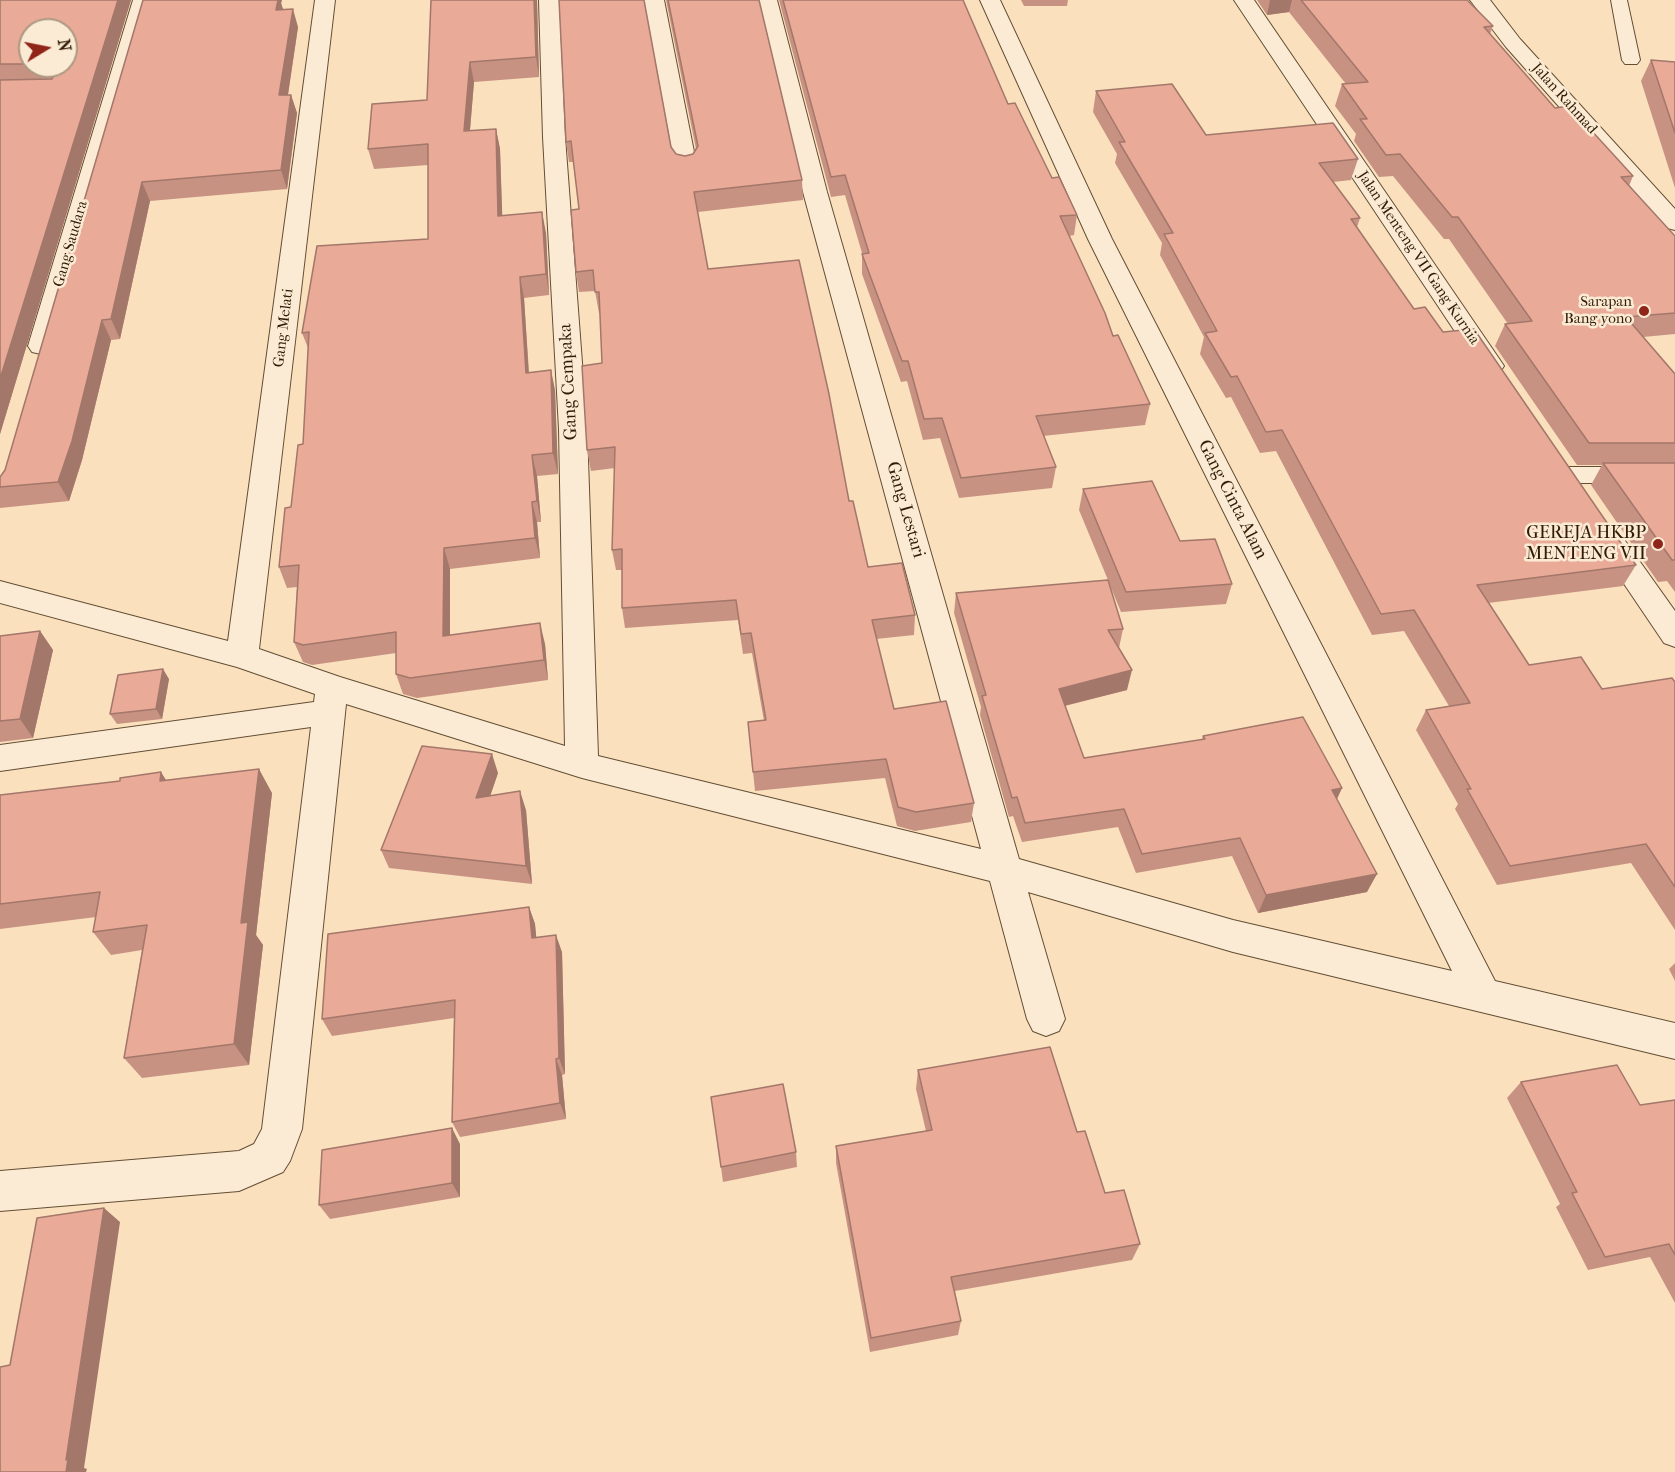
<!DOCTYPE html>
<style>
body{margin:0}
#map{position:relative;width:1675px;height:1472px;overflow:hidden;background:#fae0bd;font-family:"IM FELL French Canon",serif}
canvas{display:block}
.north{position:absolute;left:18px;top:18px;width:60px;height:60px;box-sizing:border-box;background:#fcebd4;border:2px solid #ab9982;border-radius:50%;rotate:80deg;font-size:16px;font-weight:700;line-height:24px;text-align:center;color:#311d07}
.north::after{content:'';display:block;margin:auto;width:21px;height:27px;background:#8f2418;clip-path:polygon(50% 0,100% 100%,50% 72%,0 100%)}
</style>
<div id="map">
<canvas width="1675" height="1472"></canvas>
<div class="north">N</div>
</div>
<script>
const ctx = document.querySelector('canvas').getContext('2d');
ctx.lineJoin = 'round';
function strokePath(path, color, width, dash) { ctx.strokeStyle = color; ctx.lineWidth = width; ctx.lineCap = dash ? 'butt' : 'round'; ctx.setLineDash(dash || []); ctx.stroke(path); }
function fill(path, color) { ctx.fillStyle = color; ctx.fill(path, 'evenodd'); }
function label(font, color, halo, rows, align = 'center') {
  ctx.font = font + ' "IM FELL French Canon",serif'; ctx.lineWidth = 5; ctx.setLineDash([]); ctx.textBaseline = 'middle'; ctx.strokeStyle = halo; ctx.fillStyle = color; for (const [text, x, y, turn = 0] of rows) {
    ctx.save(); ctx.translate(x, y); ctx.rotate((+turn || 0) * Math.PI / 180); ctx.textAlign = isNaN(turn) ? turn : align; if (halo) ctx.strokeText(text, 0, 0); ctx.fillText(text, 0, 0); ctx.restore();
  }
}
const service = new Path2D(`
 M 1611,0 L 1627,0 L 1640,60 L 1637,64 L 1625,64 L 1622,60 Z
 M 1564,467 L 1675,467 L 1675,483 L 1564,483 L 1556,481 L 1552,475 L 1556,469 Z`);
const minor = new Path2D(`
 M 133,0 L 153,0 L 54,346 L 50,352 L 41,354 L 32,352 L 28,346 Z
 M 315,0 L 335,0 L 259,649 L 340,677 L 565,746 L 559,429 L 543,137 L 539,0 L 559,0 L 565,137 L 587,429 L 598,756 L 981,849 L 803,192 L 757,0 L 777,0 L 827,192 L 1019,859 L 1233,920 L 1452,971 L 1088,239 L 980,0 L 1000,0 L 1112,239 L 1495,981 L 1675,1023 L 1675,1059 L 1233,952 L 1028,892 L 1065,1019 L 1059,1031 L 1046,1036 L 1033,1031 L 1027,1019 L 990,881 L 582,778 L 346,704 L 302,1129 L 290,1161 L 283,1172 L 239,1191 L 0,1211 L 0,1171 L 239,1151 L 254,1144 L 262,1129 L 311,727 L 0,771 L 0,745 L 314,702 L 315,694 L 237,667 L 0,603 L 0,581 L 228,641 Z
 M 644,0 L 664,0 L 697,167 L 694,172 L 686,174 L 678,172 L 675,167 Z
 M 1234,0 L 1254,0 L 1500,360 L 1504,366 L 1500,372 L 1491,374 L 1482,372 Z
 M 1470,0 L 1490,0 L 1520,39 L 1675,209 L 1675,230 L 1667,228 L 1506,47 Z
 M 1606,525 L 1616,528 L 1675,611 L 1675,647 L 1664,643 L 1591,535 L 1596,528 Z`);
const wall = new Path2D(`
 M 0,0 L 131,0 L 0,434 ZM 30,30 L 66,66 L 30,66 Z
 M 143,0 L 282,0 L 281,3 L 283,10 L 298,27 L 288,95 L 291,95 L 297,113 L 287,189 L 150,201 L 120,339 L 111,340 L 82,460 L 69,501 L 0,508 L 0,477 L 5,470 Z
 M 537,0 L 539,77 L 474,82 L 470,131 L 496,129 L 500,149 L 502,216 L 546,233 L 549,295 L 524,298 L 529,372 L 555,390 L 558,474 L 537,476 L 541,522 L 537,522 L 540,558 L 450,569 L 450,635 L 545,644 L 548,680 L 417,698 L 403,694 L 396,674 L 396,653 L 312,665 L 303,662 L 294,642 L 297,587 L 287,588 L 279,567 L 303,444 L 308,348 L 302,333 L 428,239 L 428,165 L 374,169 L 368,149 L 427,100 Z
 M 559,0 L 676,154 L 685,156 L 693,154 L 696,149 L 666,0 L 759,0 L 802,180 L 803,200 L 698,212 L 708,269 L 849,501 L 868,567 L 915,615 L 914,635 L 876,639 L 894,709 L 974,803 L 971,822 L 915,831 L 897,826 L 885,778 L 755,791 L 748,722 L 764,721 L 752,653 L 743,654 L 738,620 L 625,628 L 622,608 L 622,570 L 616,570 L 612,550 L 615,468 L 591,471 L 587,450 L 602,363 L 600,313 L 599,313 L 595,291 L 579,292 L 576,272 L 579,209 L 573,162 L 569,162 L 566,142 Z
 M 779,0 L 964,0 L 964,2 L 1008,104 L 1052,178 L 1077,215 L 1074,235 L 1069,236 L 1113,336 L 1150,404 L 1145,425 L 1043,436 L 1056,467 L 1052,488 L 959,498 L 940,438 L 923,440 L 907,381 L 901,382 L 862,274 L 862,253 L 845,195 L 831,197 Z
 M 1021,0 L 1068,0 L 1067,6 L 1024,6 Z
 M 1257,0 L 1467,0 L 1493,26 L 1490,34 L 1555,108 L 1633,176 L 1629,186 L 1675,236 L 1675,334 L 1643,337 L 1675,374 L 1675,592 L 1667,581 L 1658,582 L 1591,485 L 1602,465 L 1577,465 L 1495,346 L 1505,324 L 1508,324 L 1449,239 L 1444,239 L 1393,176 L 1379,177 L 1354,141 L 1356,134 L 1335,106 L 1342,84 L 1346,84 L 1289,12 L 1267,15 Z
 M 1651,60 L 1675,62 L 1675,188 L 1641,81 Z
 M 1096,91 L 1206,135 L 1358,159 L 1351,180 L 1333,182 L 1360,218 L 1357,227 L 1414,309 L 1443,332 L 1636,565 L 1623,586 L 1488,603 L 1529,665 L 1602,689 L 1675,682 L 1675,930 L 1631,863 L 1497,885 L 1455,809 L 1458,804 L 1416,730 L 1426,710 L 1449,706 L 1404,631 L 1372,635 L 1276,451 L 1260,453 L 1231,397 L 1226,398 L 1200,354 L 1204,337 L 1160,255 L 1162,243 L 1115,163 L 1117,154 L 1093,112 Z
 M 1083,489 L 1180,541 L 1232,584 L 1226,604 L 1121,612 L 1109,583 L 1123,629 L 1119,648 L 1127,690 L 1065,706 L 1084,758 L 1202,740 L 1203,736 L 1342,788 L 1337,799 L 1367,892 L 1258,913 L 1232,856 L 1136,873 L 1118,827 L 1022,842 L 1013,816 L 1009,817 L 980,715 L 981,707 L 954,613 L 956,593 L 1108,580 L 1079,510 Z
 M 40,631 L 53,650 L 33,738 L 0,742 L 0,636 Z
 M 169,679 L 162,719 L 117,724 L 110,714 Z
 M 498,773 L 490,796 L 526,810 L 532,884 L 389,868 L 381,850 Z
 M 166,780 L 272,793 L 256,935 L 263,945 L 249,1065 L 142,1078 L 124,1058 L 142,950 L 111,955 L 93,932 L 96,917 L 0,929 L 0,795 Z
 M 529,907 L 535,924 L 536,937 L 562,952 L 565,1074 L 562,1075 L 566,1119 L 460,1137 L 452,1122 L 454,1018 L 332,1036 L 322,1019 Z
 M 1675,963 L 1675,981 L 1669,969 Z
 M 918,1070 L 1077,1132 L 1105,1193 L 1140,1244 L 1132,1260 L 955,1291 L 961,1321 L 958,1335 L 870,1352 L 836,1163 L 836,1146 L 926,1131 L 916,1089 Z
 M 1521,1082 L 1640,1105 L 1675,1100 L 1675,1303 L 1650,1257 L 1588,1270 L 1556,1207 L 1560,1204 L 1507,1098 Z
 M 460,1144 L 460,1197 L 330,1219 L 319,1205 Z
 M 796,1152 L 797,1167 L 723,1182 L 721,1167 Z`);
const shadedWall = new Path2D(`
 M 118,0 L 131,0 L 0,434 L 0,379 Z
 M 276,0 L 282,0 L 281,3 L 284,12 L 276,10 Z
 M 534,0 L 537,0 L 539,77 L 536,57 Z
 M 1270,0 L 1292,0 L 1289,12 L 1267,15 Z
 M 293,9 L 298,27 L 285,114 L 279,95 Z
 M 470,62 L 474,82 L 468,152 L 464,131 Z
 M 291,95 L 297,113 L 287,189 L 281,170 Z
 M 496,129 L 500,149 L 503,237 L 498,216 Z
 M 142,182 L 150,201 L 120,339 L 111,319 Z
 M 542,212 L 546,233 L 549,295 L 546,274 Z
 M 520,277 L 524,298 L 530,394 L 526,373 Z
 M 102,320 L 111,340 L 82,460 L 69,501 L 58,482 Z
 M 551,370 L 555,390 L 558,474 L 553,453 Z
 M 532,455 L 537,476 L 541,522 L 537,501 Z
 M 532,502 L 537,522 L 540,558 L 535,538 Z
 M 444,548 L 450,569 L 450,656 L 443,636 Z
 M 540,623 L 545,644 L 548,680 L 544,660 Z
 M 40,631 L 53,650 L 33,738 L 20,719 Z
 M 163,669 L 169,679 L 162,719 L 156,709 Z
 M 1132,670 L 1127,690 L 1055,708 L 1059,689 Z
 M 492,754 L 498,773 L 483,817 L 476,798 Z
 M 259,769 L 272,793 L 256,935 L 263,945 L 249,1065 L 234,1044 L 241,923 Z
 M 161,772 L 176,796 L 160,781 Z
 M 1342,788 L 1333,807 L 1332,790 Z
 M 520,791 L 526,810 L 532,884 L 526,866 Z
 M 1377,874 L 1367,892 L 1258,913 L 1266,895 Z
 M 529,907 L 535,924 L 538,955 L 532,938 Z
 M 556,935 L 562,952 L 565,1074 L 559,1058 Z
 M 556,1059 L 562,1075 L 566,1119 L 560,1103 Z
 M 452,1128 L 460,1144 L 460,1197 L 452,1183 Z
 M 104,1208 L 120,1222 L 84,1468 L 87,1469 L 86,1472 L 66,1472 L 66,1460 Z`);
const building = new Path2D(`
 M 0,0 L 118,0 L 0,379 L 0,80 L 52,79 L 57,70 L 53,66 L 66,66 L 66,30 L 30,30 L 30,64 L 0,64 Z
 M 143,0 L 278,0 L 276,10 L 293,9 L 279,95 L 291,95 L 281,170 L 142,182 L 111,319 L 102,320 L 72,441 L 58,482 L 0,487 L 0,477 L 5,470 Z
 M 431,0 L 534,0 L 536,57 L 470,62 L 464,131 L 496,129 L 498,216 L 542,212 L 546,274 L 520,277 L 526,373 L 551,370 L 553,453 L 532,455 L 537,501 L 532,502 L 535,538 L 444,548 L 443,636 L 540,623 L 544,660 L 410,678 L 396,674 L 396,632 L 303,645 L 294,642 L 299,565 L 279,567 L 285,508 L 291,507 L 298,445 L 303,444 L 309,332 L 302,333 L 317,246 L 428,239 L 428,144 L 368,149 L 372,104 L 427,100 Z
 M 559,0 L 644,0 L 671,147 L 676,154 L 685,156 L 693,154 L 698,146 L 668,0 L 759,0 L 802,180 L 694,192 L 708,269 L 799,260 L 829,394 L 849,501 L 853,501 L 868,567 L 902,563 L 915,615 L 872,620 L 894,709 L 946,701 L 974,803 L 916,812 L 898,807 L 886,759 L 753,772 L 748,722 L 766,720 L 751,633 L 741,634 L 736,600 L 622,608 L 622,549 L 612,550 L 615,447 L 587,450 L 582,366 L 602,363 L 599,292 L 595,292 L 593,270 L 576,272 L 571,210 L 579,209 L 571,141 L 566,142 Z
 M 783,0 L 963,0 L 1008,104 L 1015,103 L 1052,178 L 1059,177 L 1077,215 L 1060,216 L 1105,313 L 1113,336 L 1118,335 L 1150,404 L 1036,416 L 1056,467 L 961,478 L 942,418 L 924,419 L 908,361 L 902,361 L 862,254 L 869,253 L 845,175 L 831,177 Z
 M 1301,0 L 1467,0 L 1493,26 L 1484,27 L 1555,108 L 1569,106 L 1633,176 L 1621,177 L 1675,236 L 1675,313 L 1626,317 L 1675,374 L 1675,443 L 1589,443 L 1505,324 L 1532,321 L 1458,217 L 1452,217 L 1400,154 L 1386,155 L 1360,119 L 1367,119 L 1342,84 L 1368,82 Z
 M 1651,60 L 1675,62 L 1675,133 Z
 M 1172,84 L 1206,135 L 1333,123 L 1358,159 L 1319,163 L 1360,218 L 1351,219 L 1414,309 L 1425,307 L 1443,332 L 1474,329 L 1636,565 L 1477,585 L 1529,665 L 1581,657 L 1602,689 L 1672,678 L 1675,682 L 1675,887 L 1646,844 L 1510,866 L 1467,789 L 1471,789 L 1426,710 L 1470,703 L 1414,610 L 1381,614 L 1282,430 L 1266,432 L 1237,376 L 1231,377 L 1205,333 L 1217,331 L 1164,234 L 1173,233 L 1119,142 L 1125,142 L 1096,91 Z
 M 1603,463 L 1675,463 L 1675,560 L 1672,560 Z
 M 1152,481 L 1180,541 L 1215,539 L 1232,584 L 1126,592 L 1083,489 Z
 M 1108,580 L 1123,629 L 1108,630 L 1132,670 L 1059,689 L 1084,758 L 1205,739 L 1203,736 L 1303,717 L 1342,788 L 1332,790 L 1377,874 L 1266,895 L 1240,838 L 1142,854 L 1124,809 L 1025,823 L 1017,797 L 1012,798 L 982,696 L 986,695 L 956,593 Z
 M 40,631 L 20,719 L 0,721 L 0,636 Z
 M 163,669 L 156,709 L 110,714 L 118,675 Z
 M 422,746 L 492,754 L 476,798 L 520,791 L 526,866 L 381,850 Z
 M 259,769 L 241,923 L 248,922 L 234,1044 L 124,1058 L 147,925 L 93,932 L 100,892 L 0,904 L 0,795 L 120,781 L 120,778 L 161,772 L 160,781 Z
 M 529,907 L 532,938 L 556,935 L 559,1058 L 556,1059 L 560,1103 L 452,1122 L 455,1000 L 322,1019 L 328,934 Z
 M 1050,1047 L 1077,1132 L 1085,1131 L 1105,1193 L 1124,1190 L 1140,1244 L 951,1277 L 961,1321 L 871,1338 L 836,1146 L 932,1130 L 918,1070 Z
 M 1617,1065 L 1640,1105 L 1675,1100 L 1675,1255 L 1669,1244 L 1605,1257 L 1572,1193 L 1577,1192 L 1521,1082 Z
 M 783,1084 L 796,1152 L 721,1167 L 711,1097 Z
 M 452,1128 L 452,1183 L 319,1205 L 322,1150 Z
 M 104,1208 L 66,1460 L 68,1459 L 66,1472 L 0,1472 L 0,1367 L 10,1365 L 37,1218 Z`);
const markers = [
 [1644,311,6,"#8f2418"],
 [1658,544,6,"#8f2418"]
];
const farStreetnames = [
 ["Jalan Rahmad",1564,99,48],
 ["Gang Saudara",71,244,-74],
 ["Jalan Menteng VII Gang Kurnia",1418,258,56],
 ["Gang Melati",284,328,-83]
];
const farPoinames = [
 ["Sarapan",1632,302],
 ["Bang yono",1632,319]
];
const streetNames = [
 ["Gang Cempaka",569,382,-93],
 ["Gang Cinta Alam",1232,500,63],
 ["Gang Lestari",905,510,74]
];
const poiNames = [
 ["GEREJA HKBP",1646,534],
 ["MENTENG VII",1646,555]
];
strokePath(service, '#634e34', 2);
strokePath(minor, '#634e34', 2);
fill(service, '#fcebd4');
fill(minor, '#fcebd4');
fill(wall, '#c89283');
fill(shadedWall, '#a3776a');
fill(building, '#e9aa98');
strokePath(building, '#a3776a', 1.5);
for (const [x, y, r, color] of markers) { const dot = new Path2D(); dot.arc(x, y, r, 0, 2 * Math.PI); ctx.fillStyle = color; ctx.fill(dot); strokePath(dot, '#fcebd4', 2); }
label('15px', '#311d07', '#fcebd4', farStreetnames);
label('15px', '#311d07', '#fcebd4', farPoinames, 'right');
label('18px', '#311d07', '#fcebd4', streetNames);
label('18px', '#311d07', '#fcebd4', poiNames, 'right');
</script>
